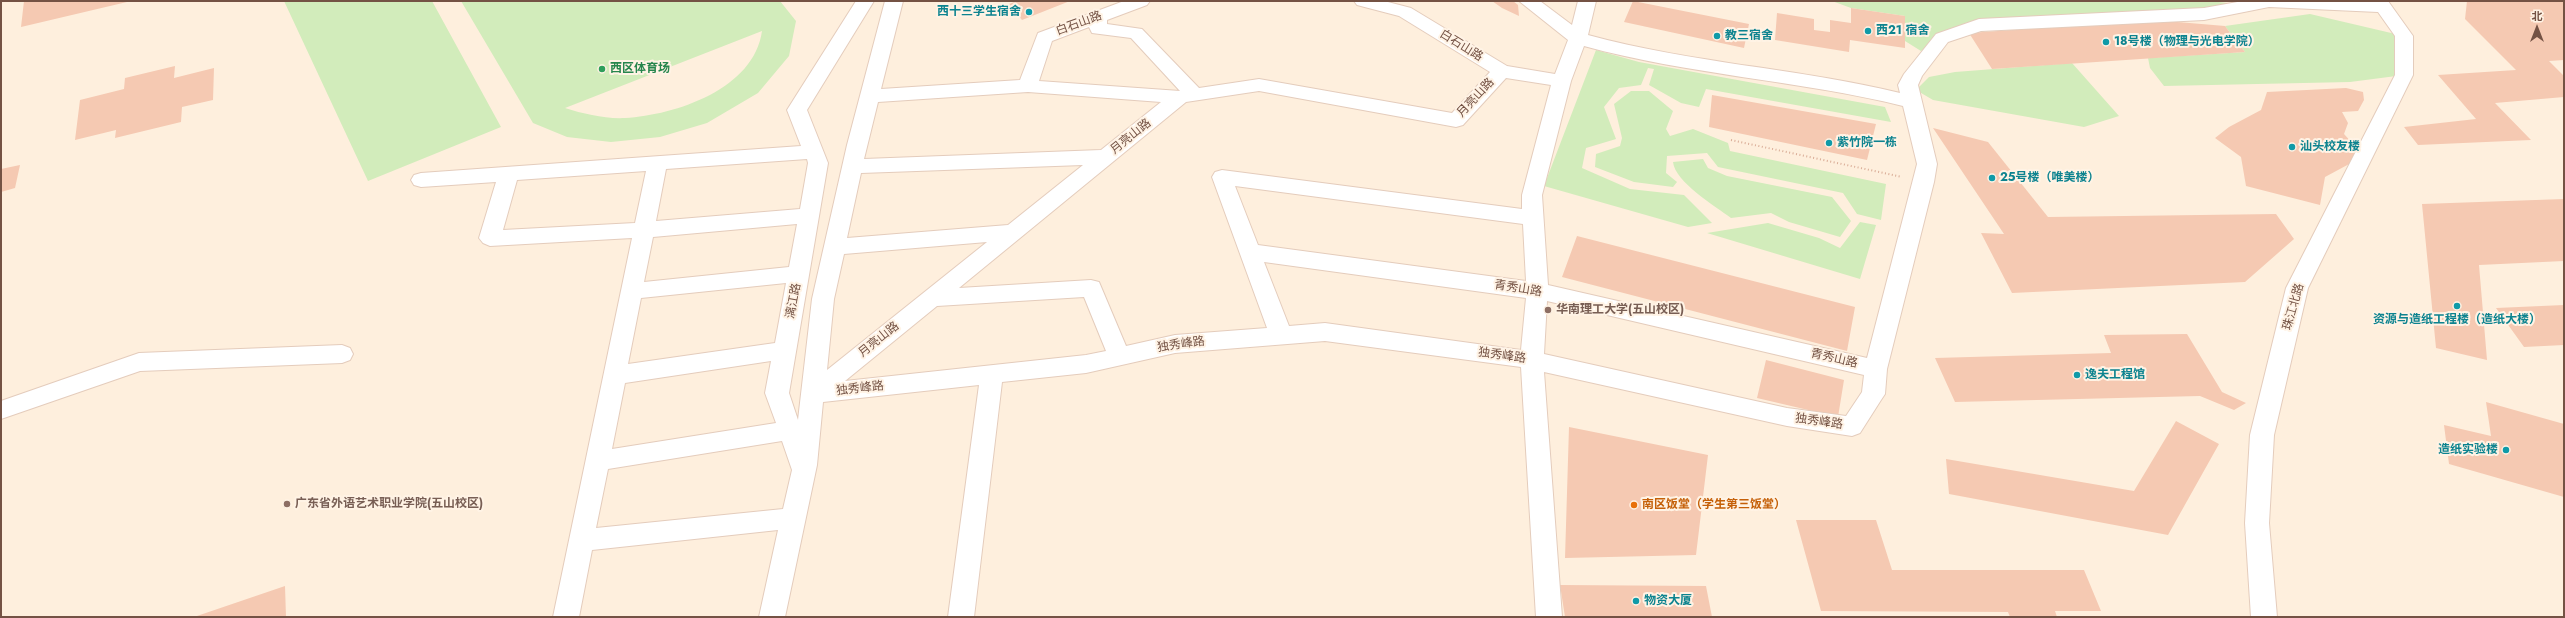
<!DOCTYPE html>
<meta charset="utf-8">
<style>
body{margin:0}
#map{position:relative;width:2565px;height:618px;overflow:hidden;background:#feefdd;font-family:Jost,"Noto Sans SC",sans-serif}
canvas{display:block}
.frame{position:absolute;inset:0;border:2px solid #745244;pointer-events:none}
.north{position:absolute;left:2517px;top:8px;width:40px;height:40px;-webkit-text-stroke:3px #fff3e5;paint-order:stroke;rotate:0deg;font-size:11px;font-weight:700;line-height:16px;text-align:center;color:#745244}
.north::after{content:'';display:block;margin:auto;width:14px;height:18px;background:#745244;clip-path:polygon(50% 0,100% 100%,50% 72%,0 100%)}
</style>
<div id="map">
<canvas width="2565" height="618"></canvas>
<div class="frame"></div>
<div class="north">北</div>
</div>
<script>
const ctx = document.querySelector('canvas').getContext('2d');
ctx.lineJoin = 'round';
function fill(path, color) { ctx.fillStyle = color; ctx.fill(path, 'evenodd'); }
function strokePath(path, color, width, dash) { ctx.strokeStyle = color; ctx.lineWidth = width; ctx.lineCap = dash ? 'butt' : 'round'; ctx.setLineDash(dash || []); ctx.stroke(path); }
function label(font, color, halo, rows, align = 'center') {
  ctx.font = font + ' Jost,"Noto Sans SC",sans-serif'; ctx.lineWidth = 4; ctx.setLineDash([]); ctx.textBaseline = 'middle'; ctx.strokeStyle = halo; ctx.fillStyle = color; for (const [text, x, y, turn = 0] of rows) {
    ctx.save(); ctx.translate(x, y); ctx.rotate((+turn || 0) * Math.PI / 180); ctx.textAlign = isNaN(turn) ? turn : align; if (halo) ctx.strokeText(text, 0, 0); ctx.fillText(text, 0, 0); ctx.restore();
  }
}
const green = new Path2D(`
 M 284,1 L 432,1 L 501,127 L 368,181 Z
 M 461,1 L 780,1 L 796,21 L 789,56 L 758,93 L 707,123 L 660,137 L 611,142 L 567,137 L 533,123 ZM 762,31 C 754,89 676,115 625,118 C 605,119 584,114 565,108 Z
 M 1832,1 L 2209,1 L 2237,4 L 2156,15 L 1965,23 L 1921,51 L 1905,41 L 1905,16 L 1851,8 Z
 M 2310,14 L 2404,36 L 2404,75 L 2350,82 L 2164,86 L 2150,68 L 2148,58 L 2245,52 L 2225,26 Z
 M 1596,50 L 1639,62 L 1885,107 L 1891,122 L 1706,89 L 1699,107 L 1681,103 L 1649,85 L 1654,69 L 1648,68 L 1641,85 L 1619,88 L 1604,107 L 1616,139 L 1586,148 L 1582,168 L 1630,189 L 1684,195 L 1712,223 L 1688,227 L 1544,186 Z
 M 2072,63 L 2119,116 L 2084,127 L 1933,100 L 1916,90 L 1929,77 L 1955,72 Z
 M 1631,91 L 1649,91 L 1673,111 L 1666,129 L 1670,136 L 1693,129 L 1728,143 L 1730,151 L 1886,184 L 1881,220 L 1857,214 L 1843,193 L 1718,167 L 1707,153 L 1667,156 L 1666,173 L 1677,182 L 1673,187 L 1634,182 L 1595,167 L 1596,154 L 1620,146 L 1622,138 L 1614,104 Z
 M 1703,159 L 1708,168 L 1727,176 L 1832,197 L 1851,221 L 1840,237 L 1789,222 L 1771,213 L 1731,218 C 1715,206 1675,182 1673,162 Z
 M 1860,222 L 1876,225 L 1860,279 L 1707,233 L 1768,223 L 1819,238 L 1840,248 Z`);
const building = new Path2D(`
 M 24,1 L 127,1 L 127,2 L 21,27 Z
 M 1017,1 L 1070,1 L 1022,20 L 1009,4 Z
 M 1492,1 L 1513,1 L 1518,5 L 1519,16 L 1502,8 Z
 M 1633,1 L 1749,24 L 1744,48 L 1624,22 Z
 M 2467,1 L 2564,1 L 2564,60 L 2549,61 L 2564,76 L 2564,97 L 2495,103 L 2531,140 L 2418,145 L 2404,127 L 2476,119 L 2438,75 L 2516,70 L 2465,19 Z
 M 1851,8 L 1905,16 L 1905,48 L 1850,40 L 1849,52 L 1775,40 L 1777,13 L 1814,19 L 1814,30 L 1830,32 L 1830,20 L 1851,23 Z
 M 2154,20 L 2225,26 L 2245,52 L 1992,69 L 1969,33 Z
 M 175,66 L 174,78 L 214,68 L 213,100 L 182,107 L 181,122 L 115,138 L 116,130 L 75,140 L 80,100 L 124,89 L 125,78 Z
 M 2346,88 L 2363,92 L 2364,100 L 2358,111 L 2342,112 L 2348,123 L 2344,134 L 2364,156 L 2325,177 L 2320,205 L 2246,186 L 2241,157 L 2215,138 L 2229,127 L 2261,110 L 2267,92 Z
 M 1712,95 L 1876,124 L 1867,160 L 1709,127 Z
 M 1933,128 L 1988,142 L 2048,217 L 2276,214 L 2294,239 L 2245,282 L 2012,293 L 1981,233 L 2004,234 Z
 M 20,165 L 15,188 L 1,192 L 1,169 Z
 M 2564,199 L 2564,261 L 2479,265 L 2487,360 L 2436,348 L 2422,204 Z
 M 1577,236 L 1855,307 L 1847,351 L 1562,277 Z
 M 2564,305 L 2564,345 L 2524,347 L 2496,308 Z
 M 2187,334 L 2222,392 L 2246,403 L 2234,410 L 2200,396 L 1955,402 L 1935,358 L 2111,353 L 2104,335 Z
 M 1766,360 L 1844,380 L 1838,417 L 1757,398 Z
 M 2486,402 L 2564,424 L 2564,497 L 2449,464 L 2444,425 L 2491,436 Z
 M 2176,421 L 2219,444 L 2168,535 L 1949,494 L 1946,459 L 2134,491 Z
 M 1569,427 L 1708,455 L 1696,555 L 1565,558 Z
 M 1796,520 L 1876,520 L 1892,570 L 2084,570 L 2101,611 L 2055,611 L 2057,617 L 2010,617 L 2008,612 L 1821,611 Z
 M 1560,585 L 1706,586 L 1712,617 L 1565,617 Z
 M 285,586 L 286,617 L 194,617 Z`);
const path = new Path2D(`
 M 1731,140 L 1902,177`);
const street = new Path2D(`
 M 856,1 L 874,1 L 807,110 L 828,163 L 789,393 L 798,420 L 812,299 L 847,145 L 885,1 L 903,1 L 881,89 L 1020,80 L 1038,33 L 1124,1 L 1150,1 L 1147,5 L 1107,20 L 1107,24 L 1142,29 L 1199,88 L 1259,79 L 1452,113 L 1490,72 L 1399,16 L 1357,5 L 1354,1 L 1384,1 L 1411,8 L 1507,66 L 1555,74 L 1568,40 L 1519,1 L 1540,1 L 1572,25 L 1578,1 L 1596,1 L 1588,35 C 1690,63 1797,68 1900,93 L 1898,85 L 1904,74 L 1936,34 L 1979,19 L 2204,8 L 2243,1 L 2388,1 L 2413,36 L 2413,75 L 2308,288 L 2274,435 L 2269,523 L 2277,617 L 2251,617 L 2245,523 L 2250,435 L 2286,288 L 2395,75 L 2395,36 L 2378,12 L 2269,7 L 2204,20 L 1981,31 L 1948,42 L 1922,76 L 1918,85 L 1937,164 L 1934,182 L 1887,369 L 1885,394 L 1881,400 L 1860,433 L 1852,436 L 1787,426 L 1544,372 L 1562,617 L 1536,617 L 1521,367 L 1325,341 L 1175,353 L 1086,373 L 1002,382 L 974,617 L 948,617 L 979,385 L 823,402 L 817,465 L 785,617 L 759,617 L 778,530 L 592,550 L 579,617 L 553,617 L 632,238 L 490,246 L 483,243 L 479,238 L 496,182 L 421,187 L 414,185 L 411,180 L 414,175 L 421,173 L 801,146 L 787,110 ZM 1089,27 L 1092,33 L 1131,38 L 1180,91 L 1039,81 L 1052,41 ZM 1584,46 C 1689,75 1798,80 1903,106 L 1917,164 L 1867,358 L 1548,285 L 1542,195 L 1571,81 ZM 1506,78 L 1551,85 L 1522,195 L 1522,209 L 1222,170 L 1215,172 L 1212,177 L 1267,328 L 1175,335 L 1126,346 L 1099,282 L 1091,280 L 959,288 L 1186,102 L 1259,91 L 1456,127 L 1463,125 ZM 1028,92 L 1161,102 L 1101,150 L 864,159 L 878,102 ZM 807,159 L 808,163 L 800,209 L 656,221 L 666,169 ZM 1083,165 L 1008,225 L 847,238 L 861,173 ZM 646,171 L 635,223 L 503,230 L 517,180 ZM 1235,186 L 1523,224 L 1526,281 L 1258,245 ZM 797,224 L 789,267 L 644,282 L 653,237 ZM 987,242 L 827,370 L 834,299 L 844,254 ZM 1264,262 L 1526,298 L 1521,350 L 1325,323 L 1289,326 ZM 786,283 L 775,343 L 628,364 L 641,298 ZM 1084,297 L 1106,351 L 1086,355 L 845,381 L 937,306 ZM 1547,301 L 1864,375 L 1862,392 L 1846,416 L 1787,408 L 1544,354 ZM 771,361 L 765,393 L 776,423 L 612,449 L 625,383 ZM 782,441 L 792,470 L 783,509 L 596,528 L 608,469 Z
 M 342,345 L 350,348 L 353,354 L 350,360 L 342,363 L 140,371 L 1,419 L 1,401 L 139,353 Z`);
const markers = [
 [1029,12,4,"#0f9aa8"],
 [1868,31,4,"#0f9aa8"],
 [1717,36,4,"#0f9aa8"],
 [2106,42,4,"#0f9aa8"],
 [602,69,4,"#2e9e5b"],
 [1829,143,4,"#0f9aa8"],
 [2292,147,4,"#0f9aa8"],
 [1992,178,4,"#0f9aa8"],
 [2457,306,4,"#0f9aa8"],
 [1548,310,4,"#8d6e63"],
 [2077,375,4,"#0f9aa8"],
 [2506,450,4,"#0f9aa8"],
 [287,504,4,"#8d6e63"],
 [1634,505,4,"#e8710a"],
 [1636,601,4,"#0f9aa8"]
];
const cultureNames = [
 ["西十三学生宿舍",1021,12,"right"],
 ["西21 宿舍",1876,31],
 ["教三宿舍",1725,36],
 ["18号楼（物理与光电学院）",2114,42],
 ["紫竹院一栋",1837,143],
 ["汕头校友楼",2300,147],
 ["25号楼（唯美楼）",2000,178],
 ["资源与造纸工程楼（造纸大楼）",2457,320,"center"],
 ["逸夫工程馆",2085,375],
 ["造纸实验楼",2498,450,"right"],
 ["物资大厦",1644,601]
];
const streetNames = [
 ["白石山路",1079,24,-20],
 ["白石山路",1461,46,32],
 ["月亮山路",1476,98,-47],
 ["月亮山路",1131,137,-39],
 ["青秀山路",1518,289,9],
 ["漓江路",794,301,-79],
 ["珠江北路",2294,307,-74],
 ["月亮山路",879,340,-39],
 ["独秀峰路",1181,345,-8],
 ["独秀峰路",1502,356,8],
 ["青秀山路",1834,359,13],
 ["独秀峰路",860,389,-6],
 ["独秀峰路",1819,422,8]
];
const leisureNames = [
 ["西区体育场",610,69]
];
const educationNames = [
 ["华南理工大学(五山校区)",1556,310],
 ["广东省外语艺术职业学院(五山校区)",295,504]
];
const foodNames = [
 ["南区饭堂（学生第三饭堂）",1642,505]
];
fill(green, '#d2ecbb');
fill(building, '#f5c9b2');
strokePath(street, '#e4ccbc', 2);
strokePath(path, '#d9ac96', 2, [1, 2.5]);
fill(street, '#fff');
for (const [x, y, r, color] of markers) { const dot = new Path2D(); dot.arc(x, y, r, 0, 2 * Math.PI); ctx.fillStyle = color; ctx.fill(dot); strokePath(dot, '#fff3e5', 1.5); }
label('bold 12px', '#0d838f', '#fff3e5', cultureNames, 'left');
label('12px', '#745244', '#fff3e5', streetNames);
label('bold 12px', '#27864d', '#fff3e5', leisureNames, 'left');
label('bold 12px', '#785e54', '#fff3e5', educationNames, 'left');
label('bold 12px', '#c56008', '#fff3e5', foodNames, 'left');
</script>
